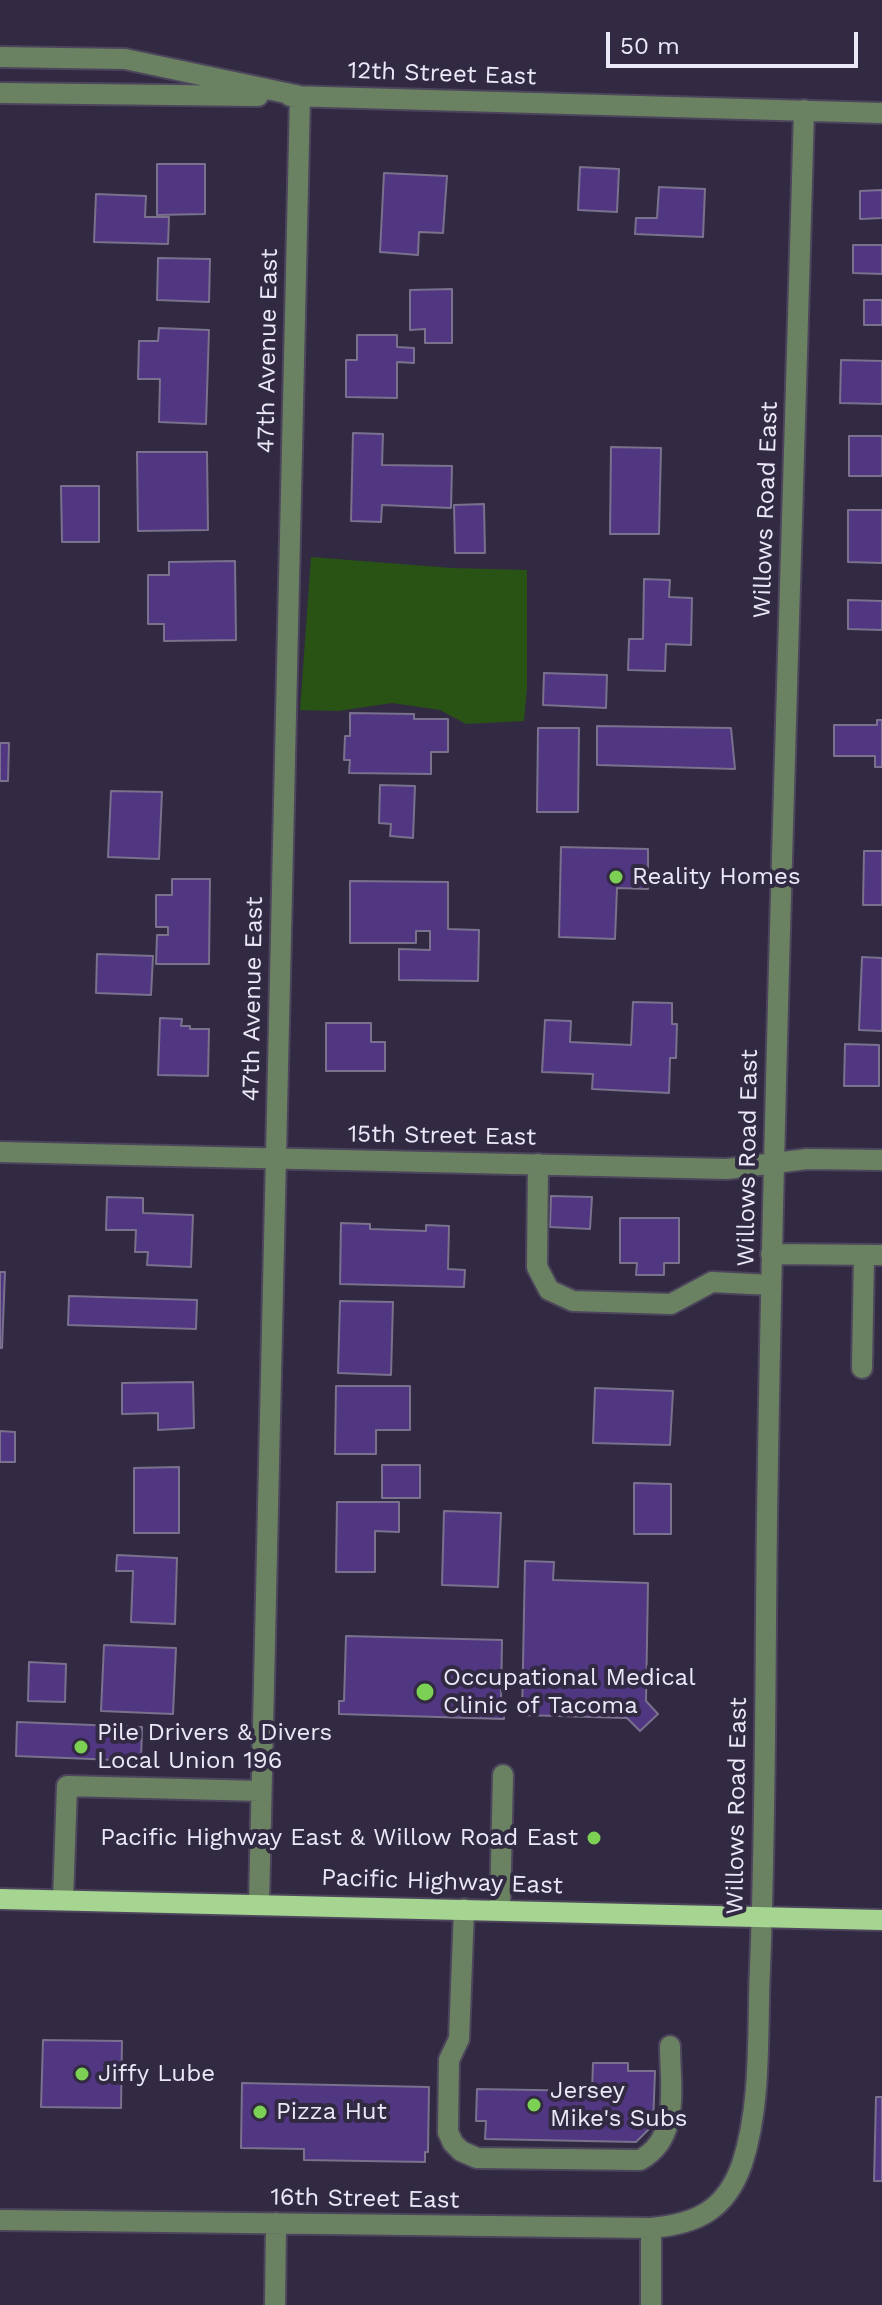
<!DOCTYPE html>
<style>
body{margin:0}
#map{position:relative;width:882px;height:2305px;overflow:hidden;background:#322a42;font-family:"Work Sans",sans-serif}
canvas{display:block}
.scale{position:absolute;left:606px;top:32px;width:252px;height:36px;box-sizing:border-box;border:4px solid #ebe8f7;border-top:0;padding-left:10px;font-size:24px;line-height:28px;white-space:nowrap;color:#ebe8f7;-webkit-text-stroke:6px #322a42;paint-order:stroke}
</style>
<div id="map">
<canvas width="882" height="2305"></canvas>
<div class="scale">50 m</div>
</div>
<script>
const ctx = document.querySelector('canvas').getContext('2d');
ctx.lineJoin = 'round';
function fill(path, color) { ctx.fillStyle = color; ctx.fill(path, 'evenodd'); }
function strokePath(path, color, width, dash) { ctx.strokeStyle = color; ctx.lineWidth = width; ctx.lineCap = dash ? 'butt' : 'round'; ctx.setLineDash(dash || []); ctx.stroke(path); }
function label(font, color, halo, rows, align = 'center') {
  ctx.font = font + ' "Work Sans",sans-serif'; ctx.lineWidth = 8; ctx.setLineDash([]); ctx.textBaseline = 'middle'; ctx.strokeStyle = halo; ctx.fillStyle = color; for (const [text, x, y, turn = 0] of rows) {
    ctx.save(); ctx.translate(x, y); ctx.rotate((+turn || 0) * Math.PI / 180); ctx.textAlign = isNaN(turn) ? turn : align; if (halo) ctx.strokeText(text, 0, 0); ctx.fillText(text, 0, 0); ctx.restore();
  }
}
const green = new Path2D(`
 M 311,557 L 452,568 L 527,570 L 527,687 L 524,721 L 466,724 L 440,710 L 392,703 L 338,711 L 300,710 Z`);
const building = new Path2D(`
 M 157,164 L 205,164 L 205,214 L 157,215 Z
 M 580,167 L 619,169 L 617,212 L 578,210 Z
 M 384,173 L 447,176 L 443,233 L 419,232 L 418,255 L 380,252 Z
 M 659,187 L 705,189 L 703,237 L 635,234 L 636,218 L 657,218 Z
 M 882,190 L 882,218 L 860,219 L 860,191 Z
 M 96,194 L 146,196 L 145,217 L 169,217 L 168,244 L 94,242 Z
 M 853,245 L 882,245 L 882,274 L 853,273 Z
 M 158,258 L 210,259 L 209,302 L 157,300 Z
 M 452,289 L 452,343 L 425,343 L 425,329 L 410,330 L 410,290 Z
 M 864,300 L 882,300 L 882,325 L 864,325 Z
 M 159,328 L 209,330 L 206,424 L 159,422 L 160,379 L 138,379 L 139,341 L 158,341 Z
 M 357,335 L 397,335 L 397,347 L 414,348 L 414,363 L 397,362 L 397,398 L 346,397 L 346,360 L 357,360 Z
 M 841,360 L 882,361 L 882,404 L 840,403 Z
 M 353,433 L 383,434 L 382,465 L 452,466 L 451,508 L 382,505 L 381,522 L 351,521 Z
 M 849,436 L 882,436 L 882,476 L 849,476 Z
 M 611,447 L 661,448 L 659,534 L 610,534 Z
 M 137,452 L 207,452 L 208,530 L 138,531 Z
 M 61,486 L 99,486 L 99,542 L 62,542 Z
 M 484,504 L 485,553 L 455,553 L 454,505 Z
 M 848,510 L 882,510 L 882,563 L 848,562 Z
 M 235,561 L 236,640 L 164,641 L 164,624 L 148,624 L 148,575 L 169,575 L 169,562 Z
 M 644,579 L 670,580 L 669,597 L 692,598 L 691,645 L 666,644 L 665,671 L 628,670 L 629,639 L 643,639 Z
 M 848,600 L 882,601 L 882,630 L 848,629 Z
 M 544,673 L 607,675 L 606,708 L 543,705 Z
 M 350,713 L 414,714 L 414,719 L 448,719 L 448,752 L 431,752 L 431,774 L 349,773 L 350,760 L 344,760 L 345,736 L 350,736 Z
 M 877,720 L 882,720 L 882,767 L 875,767 L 875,756 L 834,756 L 834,725 L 877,725 Z
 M 597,726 L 731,728 L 735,769 L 597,765 Z
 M 538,728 L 579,728 L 578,812 L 537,812 Z
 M 0,743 L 9,743 L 8,781 L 0,781 Z
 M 380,785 L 415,786 L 413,838 L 390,836 L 391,824 L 379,823 Z
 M 111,791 L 162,792 L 159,859 L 108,857 Z
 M 561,847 L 648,849 L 648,889 L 617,888 L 615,939 L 559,937 Z
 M 864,851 L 882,851 L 882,905 L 863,905 Z
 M 172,879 L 210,879 L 209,964 L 156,964 L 157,935 L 168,935 L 168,927 L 156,927 L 156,895 L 172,895 Z
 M 350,881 L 448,882 L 448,929 L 479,930 L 478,981 L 399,980 L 399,949 L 430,950 L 430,931 L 416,931 L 416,943 L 350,943 Z
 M 97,954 L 153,956 L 151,995 L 96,993 Z
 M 862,957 L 882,958 L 882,1031 L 859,1030 Z
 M 633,1002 L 672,1003 L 672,1024 L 677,1024 L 676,1058 L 670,1058 L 669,1093 L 592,1089 L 593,1074 L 542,1072 L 545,1020 L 571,1021 L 570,1042 L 631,1045 Z
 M 160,1018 L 182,1019 L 181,1026 L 190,1026 L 190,1029 L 209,1029 L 208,1076 L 158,1075 Z
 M 326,1023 L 371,1023 L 371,1042 L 385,1042 L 385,1071 L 326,1071 Z
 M 845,1044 L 879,1045 L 879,1086 L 844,1086 Z
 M 551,1196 L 592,1197 L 590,1229 L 550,1227 Z
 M 107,1197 L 143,1198 L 143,1213 L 193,1215 L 191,1267 L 147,1265 L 148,1252 L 135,1252 L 136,1230 L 106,1230 Z
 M 620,1218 L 679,1218 L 679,1263 L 664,1263 L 664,1275 L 636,1275 L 637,1263 L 620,1263 Z
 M 341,1223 L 370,1224 L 370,1229 L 426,1231 L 426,1225 L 449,1226 L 448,1269 L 465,1270 L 464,1287 L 340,1284 Z
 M 0,1272 L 5,1272 L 2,1348 L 0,1348 Z
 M 69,1296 L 197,1300 L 196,1329 L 68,1325 Z
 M 340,1301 L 393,1302 L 391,1375 L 338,1373 Z
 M 193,1382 L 194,1428 L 158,1430 L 158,1413 L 122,1414 L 122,1383 Z
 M 336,1386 L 410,1386 L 410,1430 L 376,1430 L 376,1454 L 335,1454 Z
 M 595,1388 L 673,1391 L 670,1445 L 593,1443 Z
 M 0,1431 L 15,1432 L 15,1462 L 0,1462 Z
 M 382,1465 L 420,1465 L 420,1498 L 382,1498 Z
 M 179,1467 L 179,1533 L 134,1533 L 134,1468 Z
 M 634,1483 L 671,1484 L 671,1534 L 634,1534 Z
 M 337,1502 L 399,1502 L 399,1532 L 375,1531 L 375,1572 L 336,1572 Z
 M 444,1511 L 501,1513 L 498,1587 L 442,1585 Z
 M 117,1555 L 177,1558 L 175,1624 L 131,1622 L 133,1571 L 116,1571 Z
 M 525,1561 L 554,1562 L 553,1580 L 648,1583 L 646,1701 L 658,1714 L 640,1731 L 627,1718 L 522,1715 Z
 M 346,1636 L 502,1640 L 501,1700 L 504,1700 L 504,1719 L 339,1714 L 339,1701 L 344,1701 Z
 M 104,1645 L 176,1648 L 173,1714 L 101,1711 Z
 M 29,1662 L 66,1664 L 65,1702 L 28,1701 Z
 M 17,1722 L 142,1727 L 141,1761 L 16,1756 Z
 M 43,2040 L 122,2041 L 121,2108 L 41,2107 Z
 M 593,2063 L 628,2063 L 628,2071 L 655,2071 L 653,2125 L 636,2142 L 485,2139 L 486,2121 L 476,2121 L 477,2089 L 592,2091 Z
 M 242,2083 L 429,2087 L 428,2152 L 425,2152 L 425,2162 L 304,2160 L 304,2149 L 241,2148 Z
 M 876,2097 L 882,2097 L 882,2181 L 874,2181 Z`);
const minor = new Path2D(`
 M 0,57 L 125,59 L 300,96 L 259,1903
 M 0,93 L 258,96
 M 290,96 L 882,113
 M 0,1152 L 727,1169 L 807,1159 L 882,1160
 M 538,1164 L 537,1267 L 549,1290 L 573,1301 L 671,1304 L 712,1282 L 771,1285
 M 771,1254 L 882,1255
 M 862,1368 L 864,1255
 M 63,1900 L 67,1786 L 261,1791
 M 464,1909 L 459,2039 L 449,2060 L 448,2132 L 453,2143 L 461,2151 L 477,2158 L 640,2160 C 681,2138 670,2086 670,2046
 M 500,1910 L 503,1775
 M 0,2220 L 651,2228 C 697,2224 726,2210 742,2164 C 762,2103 757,2032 760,1968 C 766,1819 765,1669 767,1520 C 774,1050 791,580 804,110
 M 275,2305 L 276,2223
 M 651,2305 L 651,2228`);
const major = new Path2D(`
 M 0,1899 L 882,1920`);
const markers = [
 [616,877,8,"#7cd155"],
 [425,1692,10,"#7cd155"],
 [81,1747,8,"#7cd155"],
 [594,1838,8,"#7cd155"],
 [82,2074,8,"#7cd155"],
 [534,2105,8,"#7cd155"],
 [260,2112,8,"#7cd155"]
];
const streetNames = [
 ["12th Street East",442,74,2],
 ["47th Avenue East",268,351,-89],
 ["Willows Road East",766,510,-88],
 ["47th Avenue East",253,999,-89],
 ["15th Street East",442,1136,1],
 ["Willows Road East",748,1158,-89],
 ["Willows Road East",737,1806,-89],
 ["Pacific Highway East",442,1882,2],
 ["16th Street East",365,2199,1]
];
const poiNames = [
 ["Reality Homes",632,877],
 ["Occupational Medical",443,1678],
 ["Clinic of Tacoma",443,1706],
 ["Pile Drivers & Divers",97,1733],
 ["Local Union 196",97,1761],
 ["Pacific Highway East & Willow Road East",578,1838,"right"],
 ["Jiffy Lube",98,2074],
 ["Jersey",550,2091],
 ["Mike's Subs",550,2119],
 ["Pizza Hut",276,2112]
];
fill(green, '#295215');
fill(building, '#513682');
strokePath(building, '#79718d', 2);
strokePath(minor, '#4c455b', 24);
strokePath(major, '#4c455b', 24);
strokePath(minor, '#6b8262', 20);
strokePath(major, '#a5d591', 20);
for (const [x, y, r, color] of markers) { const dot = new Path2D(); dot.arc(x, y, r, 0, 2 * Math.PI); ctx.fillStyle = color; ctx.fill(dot); strokePath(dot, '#322a42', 3); }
label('24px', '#ebe8f7', '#322a42', streetNames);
label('24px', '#ebe8f7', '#322a42', poiNames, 'left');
</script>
